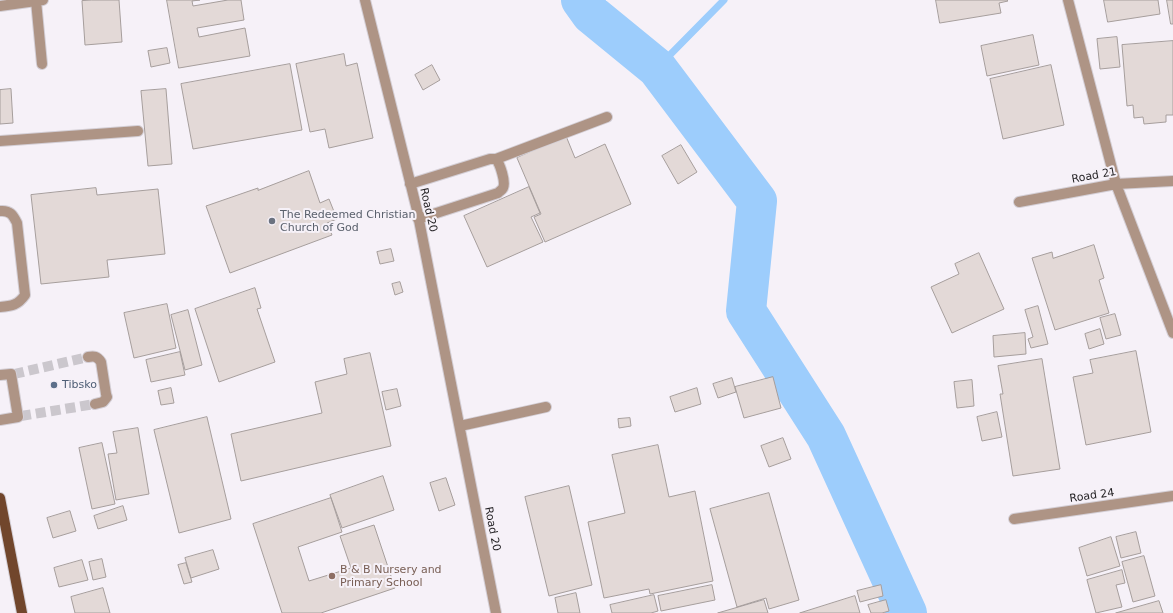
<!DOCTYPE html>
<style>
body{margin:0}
canvas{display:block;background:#f6f1f8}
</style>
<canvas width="1173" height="613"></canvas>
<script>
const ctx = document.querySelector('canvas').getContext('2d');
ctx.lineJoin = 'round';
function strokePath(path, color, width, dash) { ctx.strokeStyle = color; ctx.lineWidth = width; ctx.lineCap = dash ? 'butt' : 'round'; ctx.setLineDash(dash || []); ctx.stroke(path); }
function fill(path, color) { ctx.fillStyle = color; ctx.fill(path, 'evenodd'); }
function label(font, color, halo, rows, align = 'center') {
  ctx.font = font + ' "DejaVu Sans",sans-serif'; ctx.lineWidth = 4; ctx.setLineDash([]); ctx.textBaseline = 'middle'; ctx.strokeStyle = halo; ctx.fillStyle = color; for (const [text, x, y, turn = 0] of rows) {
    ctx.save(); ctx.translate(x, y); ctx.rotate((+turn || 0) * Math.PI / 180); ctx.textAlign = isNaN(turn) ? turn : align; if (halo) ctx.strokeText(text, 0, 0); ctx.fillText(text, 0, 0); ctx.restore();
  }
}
const stream = new Path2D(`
 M 657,68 L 724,0`);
const river = new Path2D(`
 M 581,0 L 591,14 L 657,68 L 757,201 L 746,311 L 826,436 L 907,613`);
const building = new Path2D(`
 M 92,0 L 119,0 L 122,42 L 85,45 L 82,1 Z
 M 167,0 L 200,0 L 192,1 L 193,6 L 228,0 L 241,0 L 244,20 L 197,28 L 199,37 L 245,28 L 250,56 L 179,68 Z
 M 936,0 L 1007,0 L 1008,1 L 999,3 L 1001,13 L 940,23 Z
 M 1104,0 L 1158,0 L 1160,14 L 1108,22 Z
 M 1167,0 L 1173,0 L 1173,24 L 1171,24 Z
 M 1033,35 L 1039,65 L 987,76 L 981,46 Z
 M 1117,37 L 1120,67 L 1100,69 L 1097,39 Z
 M 1173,41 L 1173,115 L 1166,115 L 1166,122 L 1144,124 L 1143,117 L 1134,118 L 1133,105 L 1127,106 L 1122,45 Z
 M 167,48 L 170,63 L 151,67 L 148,51 Z
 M 344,54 L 346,66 L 357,63 L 373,138 L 329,148 L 325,129 L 310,132 L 296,64 Z
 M 290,64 L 302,130 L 193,149 L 181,84 Z
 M 432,65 L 440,80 L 423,90 L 415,75 Z
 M 1051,65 L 1064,125 L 1003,139 L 990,79 Z
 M 11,89 L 13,123 L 0,124 L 0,90 Z
 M 166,89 L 172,164 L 148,166 L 141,91 Z
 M 566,136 L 575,158 L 605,144 L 631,204 L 545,242 L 534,217 L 541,214 L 517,158 Z
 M 681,145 L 697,172 L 678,184 L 662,156 Z
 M 309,171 L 320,203 L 329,199 L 337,219 L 327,223 L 332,235 L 230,273 L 206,206 L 258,188 L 258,190 Z
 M 529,187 L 540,213 L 531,217 L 543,242 L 487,267 L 464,216 Z
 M 96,188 L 97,195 L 158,189 L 165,254 L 107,260 L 109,277 L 41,284 L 31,195 Z
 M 1094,245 L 1104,278 L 1099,280 L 1109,313 L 1055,330 L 1032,258 L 1052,252 L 1053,258 Z
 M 391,249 L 394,261 L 380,264 L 377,252 Z
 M 979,253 L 1004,309 L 952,333 L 931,287 L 959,274 L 955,264 Z
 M 400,282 L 403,292 L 395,295 L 392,284 Z
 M 255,288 L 261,308 L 257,309 L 275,362 L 219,382 L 195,309 Z
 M 167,304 L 176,348 L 134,358 L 124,313 Z
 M 1038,306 L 1048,344 L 1031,348 L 1028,339 L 1033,337 L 1025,310 Z
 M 188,310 L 202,365 L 185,370 L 171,315 Z
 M 1115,314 L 1121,335 L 1106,339 L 1100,318 Z
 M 1100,329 L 1104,344 L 1089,349 L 1085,334 Z
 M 1025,333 L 1026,354 L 994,357 L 993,336 Z
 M 1136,351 L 1151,432 L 1086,445 L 1073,377 L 1093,373 L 1090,360 Z
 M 180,352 L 185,375 L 151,382 L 146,360 Z
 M 370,353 L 391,446 L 241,481 L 231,434 L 322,413 L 315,382 L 347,374 L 344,359 Z
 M 1042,359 L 1060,469 L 1013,476 L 1000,394 L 1003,394 L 998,366 Z
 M 773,377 L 781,408 L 744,418 L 735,387 Z
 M 732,378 L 736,392 L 718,398 L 713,384 Z
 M 972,380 L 974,406 L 957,408 L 954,382 Z
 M 171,388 L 174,403 L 161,405 L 158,391 Z
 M 697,388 L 701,404 L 675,412 L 670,397 Z
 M 397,389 L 401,406 L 386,410 L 382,392 Z
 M 997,412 L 1002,437 L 982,441 L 977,417 Z
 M 207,417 L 231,519 L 179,533 L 154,430 Z
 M 630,418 L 631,426 L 619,428 L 618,419 Z
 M 138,428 L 149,494 L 116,500 L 108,454 L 117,453 L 113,432 Z
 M 783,438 L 791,459 L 769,467 L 761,446 Z
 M 102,443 L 115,504 L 92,509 L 79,448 Z
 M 658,445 L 669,497 L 695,491 L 713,581 L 650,594 L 649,589 L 604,598 L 588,522 L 625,513 L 612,455 Z
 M 383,476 L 394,510 L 342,528 L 330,495 Z
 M 446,478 L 455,505 L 439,511 L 430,483 Z
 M 569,486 L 592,585 L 549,596 L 525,497 Z
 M 769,493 L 799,600 L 769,609 L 766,598 L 737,607 L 710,509 Z
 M 331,498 L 342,532 L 298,547 L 309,581 L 351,568 L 340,536 L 374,525 L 395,588 L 321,613 L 282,613 L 253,524 Z
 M 123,506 L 127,520 L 98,529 L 94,516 Z
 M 70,511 L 76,531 L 53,538 L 47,518 Z
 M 1136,532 L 1141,553 L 1121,558 L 1116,537 Z
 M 1111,537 L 1120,566 L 1087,576 L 1079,548 Z
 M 213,550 L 219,569 L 191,578 L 185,558 Z
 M 1144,556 L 1155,596 L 1133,602 L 1122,562 Z
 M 102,559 L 106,577 L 93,580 L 89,562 Z
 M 82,560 L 88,580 L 59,587 L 54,568 Z
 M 186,563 L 192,582 L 184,584 L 178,565 Z
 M 1122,570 L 1125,583 L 1116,585 L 1122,607 L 1096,613 L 1087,580 Z
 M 712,585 L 715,600 L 661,611 L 658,596 Z
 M 881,585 L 883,596 L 860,602 L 857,591 Z
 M 103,588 L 110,613 L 75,613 L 71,597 Z
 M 576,593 L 580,613 L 558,613 L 555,598 Z
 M 654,595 L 658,611 L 651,613 L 612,613 L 610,605 Z
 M 855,596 L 860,613 L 800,613 Z
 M 764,600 L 768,613 L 718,613 Z
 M 886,600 L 889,611 L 882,613 L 871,613 L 868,605 Z
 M 1159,601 L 1163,613 L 1116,613 Z`);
const minorTunnel = new Path2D(`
 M 14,374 L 88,357
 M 21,416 L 95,404`);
const minor = new Path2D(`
 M 365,0 L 417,210 L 496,613
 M 1068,0 L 1116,184 L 1173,333
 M 36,1 L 42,64
 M 0,6 L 43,0
 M 0,141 L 138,131
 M 496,159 L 607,117
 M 410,184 L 490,159 L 496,159 C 500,164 506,182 503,188 C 502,190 500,191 498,193 L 418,219
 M 1019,202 L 1116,184 L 1173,181
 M 0,211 C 10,210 13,215 17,223 L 25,295 C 18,305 12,306 0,307
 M 88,357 C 94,356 97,356 101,362 L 106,394 L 107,397 L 103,402 L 95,404
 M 0,375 L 11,374 L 18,417 L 0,420
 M 460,426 L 546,407
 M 1014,519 L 1173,496`);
const major = new Path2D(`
 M 0,498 L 22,613`);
const markers = [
 [272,221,4,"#6b7280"],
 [54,385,4,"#5c6f8a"],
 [332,576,4,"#8d6e63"]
];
const streetNames = [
 ["Road 21",1094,176,-10],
 ["Road 20",428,210,77],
 ["Road 24",1092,496,-8],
 ["Road 20",492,529,79]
];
const worshipNames = [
 ["The Redeemed Christian",280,215],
 ["Church of God",280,228]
];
const serviceNames = [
 ["Tibsko",62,385]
];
const educationNames = [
 ["B & B Nursery and",340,570],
 ["Primary School",340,583]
];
strokePath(stream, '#9dcdfc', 7);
strokePath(river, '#9dcdfc', 40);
fill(building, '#e3d9d7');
strokePath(building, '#a69e9c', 1);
strokePath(minorTunnel, '#cbc7cd', 10, [10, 5]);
strokePath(minor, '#d4cfd6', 12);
strokePath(major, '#d4cfd6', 12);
strokePath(minor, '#ae9485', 10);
strokePath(major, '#71462c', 10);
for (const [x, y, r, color] of markers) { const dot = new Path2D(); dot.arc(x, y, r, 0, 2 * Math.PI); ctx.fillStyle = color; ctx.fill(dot); strokePath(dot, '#f6f1f8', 1.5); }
label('11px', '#201e21', '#f6f1f8', streetNames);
label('11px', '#5b616d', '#f6f1f8', worshipNames, 'left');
label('11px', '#4e5e75', '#f6f1f8', serviceNames, 'left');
label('11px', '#785e54', '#f6f1f8', educationNames, 'left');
</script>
